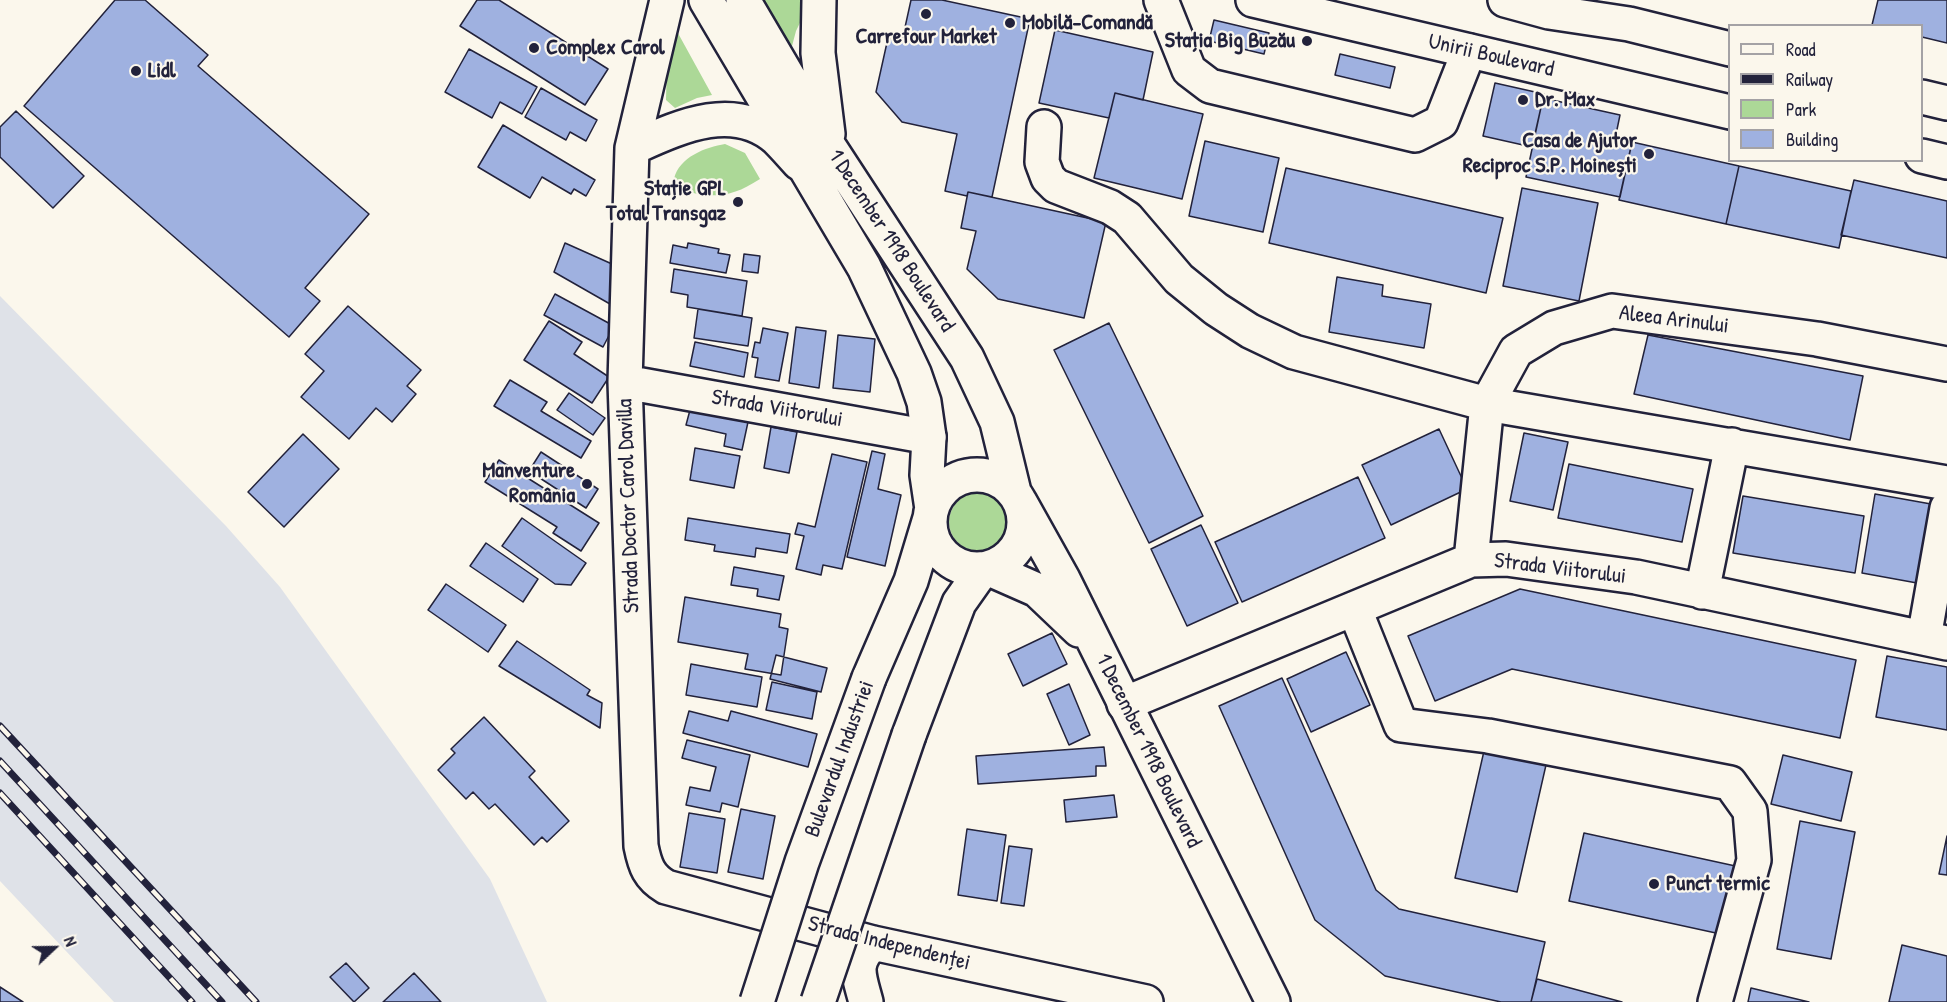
<!DOCTYPE html>
<meta charset="utf-8">
<style>
body{margin:0}
#map{position:relative;width:1947px;height:1002px;overflow:hidden;background:#fbf7ec;font-family:"Patrick Hand",sans-serif}
canvas{display:block}
.legend{position:absolute;left:1728px;top:24px;width:195px;height:138px;box-sizing:border-box;background:#fbf7ec;border:2px solid #a4a2a5;margin:0;padding:8px 10px;list-style:none;font-size:18px;color:#22223b}
.legend li{display:flex;align-items:center;gap:12px;height:30px}
.legend b{width:30px;border:2px solid #a4a2a5}
.north{position:absolute;left:24px;top:918px;width:60px;height:60px;-webkit-text-stroke:4px #fbf7ec;paint-order:stroke;rotate:68deg;font-size:16px;font-weight:700;line-height:24px;text-align:center;color:#22223b}
.north::after{content:'';display:block;margin:auto;width:21px;height:27px;background:#22223b;clip-path:polygon(50% 0,100% 100%,50% 72%,0 100%)}
</style>
<div id="map">
<canvas width="1947" height="1002"></canvas>
<ul class="legend">
<li><b style="height:8px;background:#fbf7ec"></b>Road</li>
<li><b style="height:8px;background:#22223b"></b>Railway</li>
<li><b style="height:16px;background:#acd897"></b>Park</li>
<li><b style="height:16px;background:#9fb1e0"></b>Building</li>
</ul>
<div class="north">N</div>
</div>
<script>
const ctx = document.querySelector('canvas').getContext('2d');
ctx.lineJoin = 'round';
function fill(path, color) { ctx.fillStyle = color; ctx.fill(path, 'evenodd'); }
function strokePath(path, color, width, dash) { ctx.strokeStyle = color; ctx.lineWidth = width; ctx.lineCap = dash ? 'butt' : 'round'; ctx.setLineDash(dash || []); ctx.stroke(path); }
function label(font, color, halo, rows, align = 'center') {
  ctx.font = font + ' "Patrick Hand",sans-serif'; ctx.lineWidth = 4.5; ctx.setLineDash([]); ctx.textBaseline = 'middle'; ctx.strokeStyle = halo; ctx.fillStyle = color; for (const [text, x, y, turn = 0] of rows) {
    ctx.save(); ctx.translate(x, y); ctx.rotate((+turn || 0) * Math.PI / 180); ctx.textAlign = isNaN(turn) ? turn : align; if (halo) ctx.strokeText(text, 0, 0); ctx.fillText(text, 0, 0); ctx.restore();
  }
}
const built = new Path2D(`
 M 0,296 L 226,526 L 280,587 L 490,879 L 547,1002 L 114,1002 L 0,881 Z`);
const green = new Path2D(`
 M 742,0 L 811,0 L 796,31 L 788,61 Z
 M 668,15 L 712,95 L 697,98 L 675,108 L 666,100 Z
 M 725,144 L 745,153 L 760,179 C 729,199 713,198 679,190 L 674,179 C 679,157 706,147 725,144 Z
 M949 522a29 29 0 1 1 58 0a29 29 0 1 1-58 0Z`);
const building = new Path2D(`
 M 115,0 L 145,0 L 208,55 L 198,66 L 369,214 L 305,288 L 320,301 L 289,337 L 24,106 Z
 M 477,0 L 499,0 L 608,69 L 585,105 L 460,26 Z
 M 911,0 L 942,0 L 1030,19 L 992,197 L 968,192 L 967,196 L 945,191 L 957,134 L 902,122 L 876,92 L 888,38 L 902,41 Z
 M 1878,0 L 1947,0 L 1947,43 L 1922,37 L 1922,26 L 1872,25 Z
 M 1214,20 L 1269,33 L 1264,54 L 1209,41 Z
 M 1055,30 L 1153,52 L 1143,100 L 1115,93 L 1109,118 L 1039,103 Z
 M 469,49 L 537,87 L 522,114 L 500,102 L 492,118 L 445,92 Z
 M 1340,54 L 1395,67 L 1390,88 L 1335,75 Z
 M 1495,83 L 1544,94 L 1532,147 L 1483,136 Z
 M 541,88 L 597,120 L 586,141 L 570,132 L 566,140 L 525,117 Z
 M 1115,93 L 1203,114 L 1182,199 L 1094,178 Z
 M 1543,98 L 1620,115 L 1614,144 L 1631,147 L 1620,197 L 1526,177 Z
 M 16,111 L 84,176 L 53,208 L 0,157 L 0,127 Z
 M 503,125 L 595,180 L 586,196 L 574,189 L 571,194 L 542,177 L 530,198 L 478,167 Z
 M 1205,141 L 1279,158 L 1263,232 L 1189,216 Z
 M 1632,142 L 1739,166 L 1726,224 L 1619,200 Z
 M 1739,166 L 1851,191 L 1839,248 L 1726,224 Z
 M 1286,168 L 1503,218 L 1486,293 L 1269,243 Z
 M 1854,180 L 1947,201 L 1947,258 L 1841,235 Z
 M 1522,188 L 1598,203 L 1579,301 L 1503,286 Z
 M 968,192 L 1106,222 L 1084,318 L 998,299 L 967,269 L 976,231 L 961,228 Z
 M 565,243 L 621,268 L 617,308 L 554,272 Z
 M 688,243 L 719,249 L 718,253 L 730,255 L 726,273 L 670,263 L 673,245 L 687,248 Z
 M 744,254 L 760,256 L 758,273 L 742,271 Z
 M 674,269 L 747,281 L 742,316 L 687,307 L 688,295 L 671,292 Z
 M 1337,277 L 1383,285 L 1382,296 L 1431,304 L 1424,348 L 1329,332 Z
 M 555,294 L 614,326 L 603,347 L 544,315 Z
 M 348,306 L 421,370 L 407,386 L 416,394 L 392,422 L 376,408 L 349,439 L 301,397 L 324,371 L 305,354 Z
 M 698,309 L 752,318 L 748,346 L 694,338 Z
 M 549,321 L 582,342 L 574,354 L 609,377 L 592,403 L 524,360 Z
 M 1109,323 L 1203,516 L 1149,543 L 1054,350 Z
 M 796,327 L 826,331 L 819,388 L 789,383 Z
 M 763,328 L 788,333 L 779,381 L 755,377 L 758,358 L 752,357 L 755,342 L 760,343 Z
 M 838,335 L 875,339 L 870,392 L 833,388 Z
 M 1648,335 L 1863,376 L 1850,440 L 1634,394 Z
 M 695,342 L 748,353 L 744,377 L 690,366 Z
 M 510,380 L 547,402 L 541,411 L 591,441 L 581,458 L 494,406 Z
 M 569,393 L 605,418 L 593,435 L 557,410 Z
 M 690,410 L 748,422 L 742,450 L 724,446 L 726,434 L 686,425 Z
 M 771,427 L 797,432 L 789,473 L 764,468 Z
 M 1439,429 L 1467,489 L 1391,525 L 1362,465 Z
 M 1524,433 L 1568,442 L 1553,510 L 1510,501 Z
 M 303,434 L 339,469 L 284,527 L 248,492 Z
 M 695,448 L 740,456 L 734,488 L 690,480 Z
 M 872,451 L 885,454 L 878,489 L 901,495 L 885,566 L 847,557 Z
 M 541,452 L 598,489 L 586,508 L 529,471 Z
 M 832,454 L 867,462 L 842,569 L 823,565 L 821,575 L 796,569 L 804,536 L 795,534 L 798,523 L 815,527 Z
 M 499,460 L 599,523 L 581,551 L 553,533 L 557,527 L 485,482 Z
 M 1569,464 L 1693,489 L 1682,542 L 1558,518 Z
 M 1358,477 L 1385,538 L 1242,602 L 1215,542 Z
 M 1875,494 L 1931,504 L 1917,583 L 1862,573 Z
 M 1743,496 L 1864,516 L 1855,573 L 1733,553 Z
 M 522,518 L 586,563 L 571,585 L 555,584 L 502,546 Z
 M 688,518 L 790,534 L 787,553 L 756,548 L 755,557 L 714,551 L 715,545 L 685,540 Z
 M 1201,525 L 1238,603 L 1187,626 L 1151,549 Z
 M 486,543 L 538,579 L 523,602 L 470,566 Z
 M 734,567 L 784,576 L 779,600 L 757,596 L 758,589 L 731,585 Z
 M 446,584 L 506,625 L 488,652 L 428,610 Z
 M 1520,589 L 1856,660 L 1840,738 L 1512,669 L 1435,701 L 1408,636 Z
 M 685,597 L 781,614 L 779,627 L 788,629 L 781,675 L 745,669 L 748,654 L 678,642 Z
 M 1052,633 L 1067,664 L 1023,686 L 1008,654 Z
 M 517,641 L 590,690 L 587,695 L 602,703 L 600,728 L 499,666 Z
 M 1346,652 L 1370,705 L 1311,732 L 1287,679 Z
 M 776,655 L 827,668 L 821,692 L 770,679 Z
 M 1887,656 L 1947,667 L 1947,730 L 1876,717 Z
 M 691,664 L 762,677 L 757,707 L 686,695 Z
 M 1282,678 L 1376,890 L 1399,909 L 1545,942 L 1531,1002 L 1501,1002 L 1385,976 L 1315,920 L 1219,706 Z
 M 772,682 L 817,692 L 812,719 L 766,710 Z
 M 1069,684 L 1090,735 L 1069,745 L 1047,694 Z
 M 689,711 L 728,721 L 731,711 L 817,734 L 808,767 L 683,733 Z
 M 484,717 L 535,771 L 529,777 L 569,821 L 547,842 L 542,837 L 534,845 L 495,804 L 489,809 L 473,792 L 466,799 L 438,770 L 455,753 L 451,749 Z
 M 687,740 L 750,755 L 738,807 L 722,803 L 720,812 L 686,805 L 690,787 L 710,791 L 716,767 L 682,758 Z
 M 1104,747 L 1106,766 L 1096,766 L 1096,776 L 978,784 L 976,756 Z
 M 1484,751 L 1546,765 L 1517,892 L 1455,878 Z
 M 1783,755 L 1852,772 L 1841,821 L 1771,804 Z
 M 1114,795 L 1117,817 L 1066,822 L 1064,800 Z
 M 741,809 L 775,816 L 763,879 L 728,872 Z
 M 689,813 L 725,819 L 717,873 L 680,867 Z
 M 1800,821 L 1855,832 L 1831,959 L 1777,949 Z
 M 967,829 L 1006,835 L 997,901 L 958,895 Z
 M 1584,833 L 1740,867 L 1725,935 L 1569,901 Z
 M 1947,836 L 1947,875 L 1939,874 Z
 M 1009,846 L 1032,849 L 1024,906 L 1001,903 Z
 M 1902,945 L 1947,956 L 1947,1002 L 1889,1002 Z
 M 346,963 L 369,988 L 354,1002 L 330,977 Z
 M 414,973 L 441,1002 L 383,1002 Z
 M 1537,979 L 1622,1002 L 1531,1002 Z
 M 0,987 L 23,1002 L 0,1002 Z
 M 1751,988 L 1809,1002 L 1748,1002 Z`);
const minor = new Path2D(`
 M 667,0 L 632,148 L 625,382 L 641,846 C 645,866 649,877 666,887 L 873,943 L 1146,1002
 M 1161,0 L 1189,70 L 1210,86 L 1415,135 L 1441,122 L 1469,51
 M 1044,127 L 1042,162 L 1048,178 L 1056,186 L 1110,207 L 1127,218 L 1179,279 L 1216,309 L 1250,331 L 1294,352 L 1487,404 L 1947,483
 M 632,148 C 677,128 733,100 777,139 C 785,147 792,155 799,163
 M 625,382 L 929,437
 M 1471,560 L 1487,404 L 1516,351 L 1554,328 L 1612,311 L 1817,339 L 1947,364
 M 1702,592 L 1732,445
 M 1355,610 L 1401,725 L 1488,736 L 1730,783 L 1750,811 L 1754,860 L 1715,1002
 M 1924,638 L 1947,508
 M 1124,704 L 1471,560 L 1506,559 L 1636,577 L 1947,643
 M 866,1002 C 859,975 852,964 873,943`);
const major = new Path2D(`
 M 706,0 L 864,267 L 914,373 L 924,402 L 929,437 L 927,475 L 932,509
 M 743,0 L 830,148 L 967,358 L 997,422 L 1014,492
 M 819,0 L 818,53 L 828,134
 M 1253,0 L 1730,112
 M 1505,0 L 1549,12 L 1629,24 L 1730,49
 M 1922,97 L 1947,103
 M 1922,156 L 1947,162
 M930 522a47 47 0 1 1 94 0a47 47 0 1 1-94 0Z
 M 1020,502 L 1063,579 L 1273,1002
 M 987,568 L 1037,590 L 1079,630
 M 869,678 L 911,581 L 930,518
 M 909,735 L 959,603 L 983,569`);
const rail = new Path2D(`
 M 0,726 L 256,1002
 M 0,761 L 222,1002
 M 0,793 L 192,1002`);
const majorBridge = new Path2D(`
 M 757,1002 L 802,862 L 869,678
 M 818,1002 L 909,735`);
const markers = [
 [926,14,6,"#22223b"],
 [1010,23,6,"#22223b"],
 [1307,41,6,"#22223b"],
 [534,48,6,"#22223b"],
 [136,71,6,"#22223b"],
 [1523,100,6,"#22223b"],
 [1649,154,6,"#22223b"],
 [738,202,6,"#22223b"],
 [587,484,6,"#22223b"],
 [1654,884,6,"#22223b"]
];
const poiNames = [
 ["Mobilă-Comandă",1022,23],
 ["Carrefour Market",926,37,"center"],
 ["Stația Big Buzău",1295,41,"right"],
 ["Complex Carol",546,48],
 ["Lidl",148,71],
 ["Dr. Max",1535,100],
 ["Casa de Ajutor",1637,141,"right"],
 ["Reciproc S.P. Moinești",1637,166,"right"],
 ["Stație GPL",726,189,"right"],
 ["Total Transgaz",726,214,"right"],
 ["Manventure",575,471,"right"],
 ["România",575,496,"right"],
 ["Punct termic",1666,884]
];
const streetNames = [
 ["Unirii Boulevard",1491,56,13],
 ["1 December 1918 Boulevard",891,241,57],
 ["Aleea Arinului",1674,320,7],
 ["Strada Viitorului",777,409,10],
 ["Strada Doctor Carol Davilla",629,506,-92],
 ["Strada Viitorului",1560,569,7],
 ["1 December 1918 Boulevard",1148,751,64],
 ["Bulevardul Industriei",840,759,-70],
 ["Strada Independenței",889,944,14]
];
fill(built, '#dfe2e8');
fill(green, '#acd897');
fill(building, '#9fb1e0');
strokePath(building, '#22223b', 1.5);
strokePath(minor, '#22223b', 38);
strokePath(major, '#22223b', 38);
strokePath(minor, '#fbf7ec', 33);
strokePath(major, '#fbf7ec', 33);
strokePath(rail, '#22223b', 7);
strokePath(rail, '#fbf7ec', 4.5, [14]);
strokePath(majorBridge, '#22223b', 38, []);
strokePath(majorBridge, '#fbf7ec', 33);
for (const [x, y, r, color] of markers) { const dot = new Path2D(); dot.arc(x, y, r, 0, 2 * Math.PI); ctx.fillStyle = color; ctx.fill(dot); strokePath(dot, '#fbf7ec', 2); }
label('bold 22px', '#22223b', '#fbf7ec', poiNames, 'left');
label('22px', '#22223b', '#fbf7ec', streetNames);
</script>
